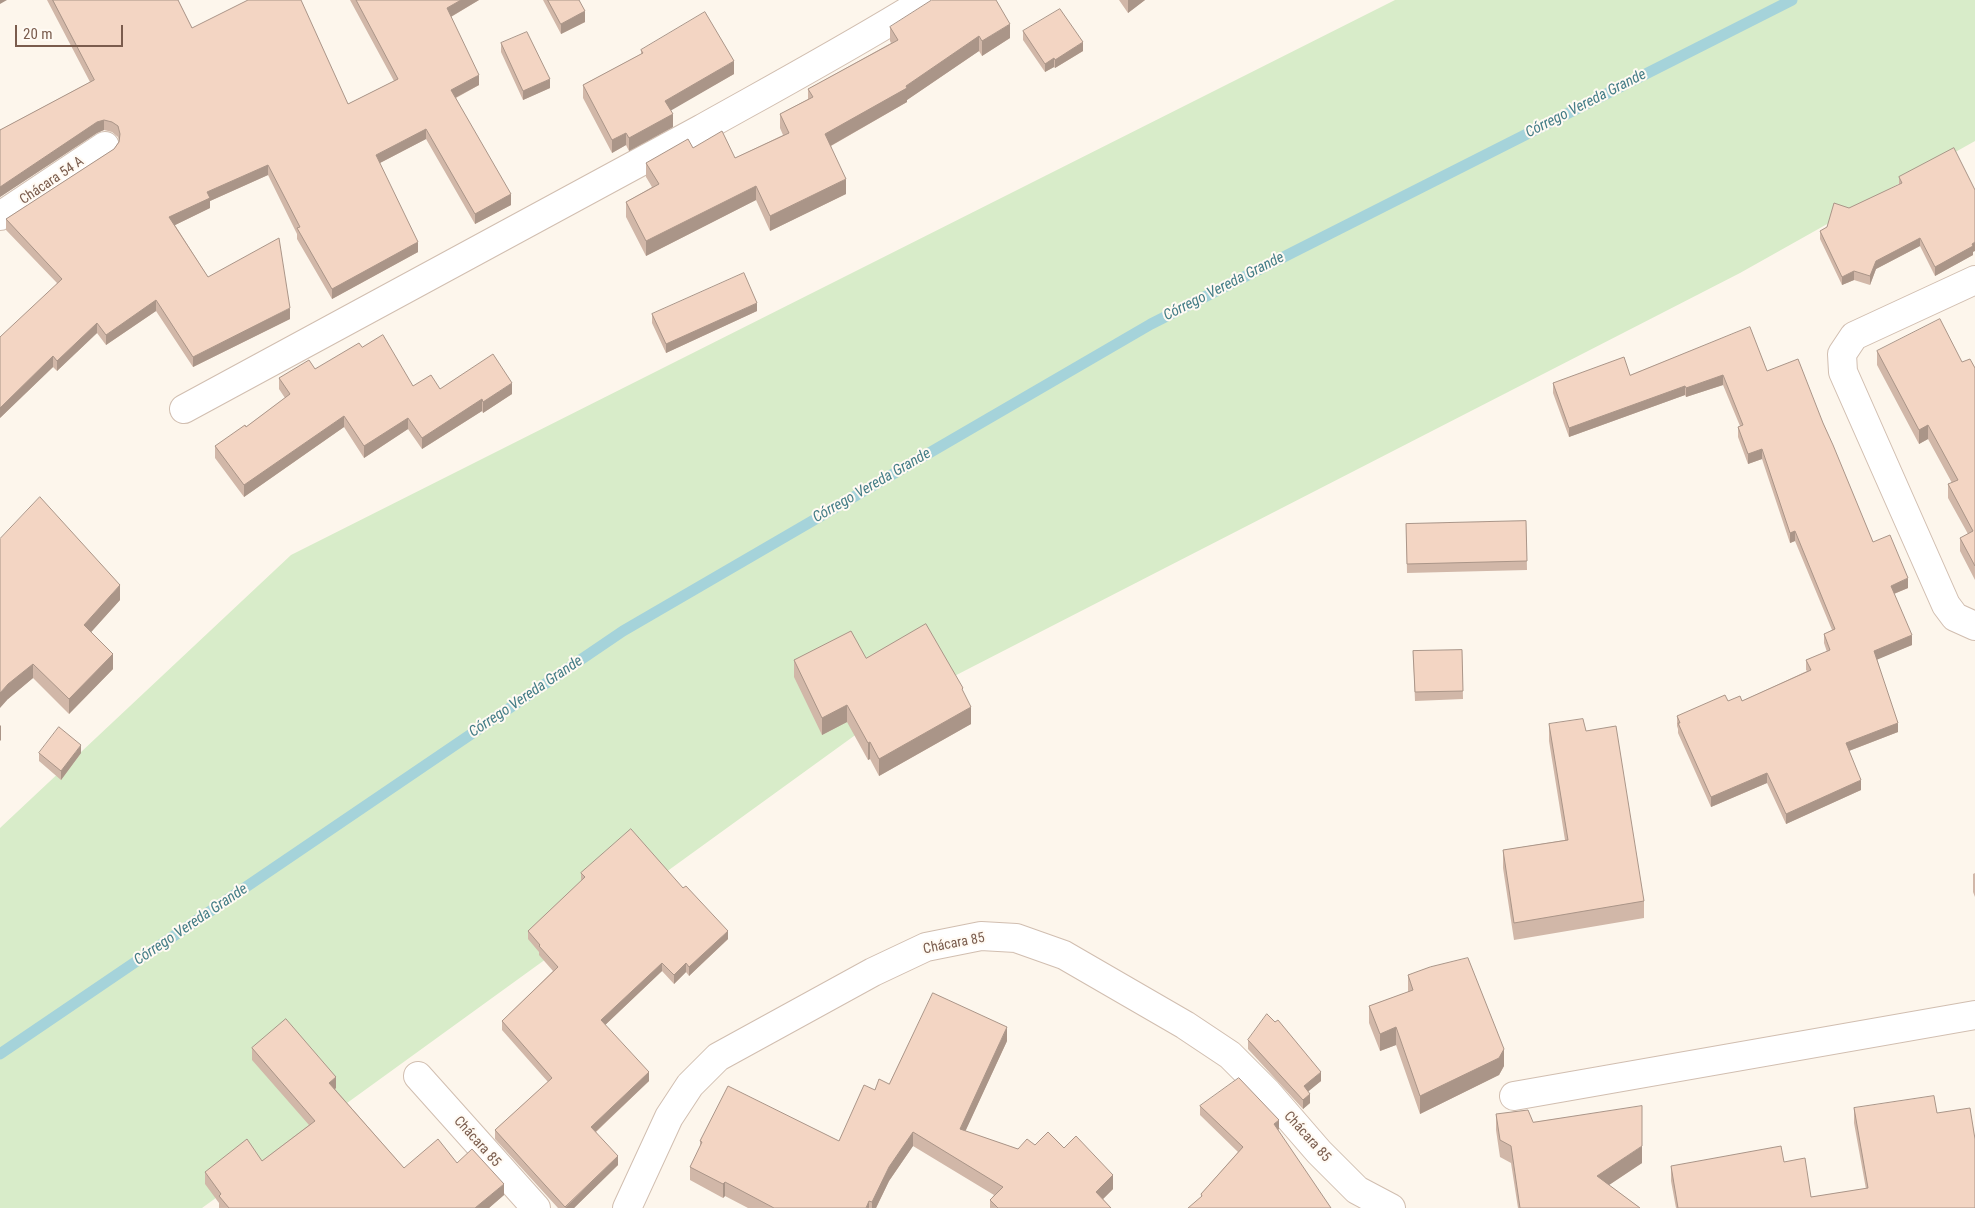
<!DOCTYPE html>
<meta charset="utf-8">
<style>
body{margin:0}
#map{position:relative;width:1975px;height:1208px;overflow:hidden;background:#fdf6ec;font-family:"Roboto Condensed",sans-serif}
canvas{display:block}
.scale{position:absolute;left:15px;top:25px;width:108px;height:22px;box-sizing:border-box;border:2px solid #7a5c4d;border-top:0;padding-left:6px;font-size:15px;line-height:18px;white-space:nowrap;color:#7a5c4d;-webkit-text-stroke:4px #fffaf3;paint-order:stroke}
</style>
<div id="map">
<canvas width="1975" height="1208"></canvas>
<div class="scale">20 m</div>
</div>
<script>
const ctx = document.querySelector('canvas').getContext('2d');
ctx.lineJoin = 'round';
function fill(path, color) { ctx.fillStyle = color; ctx.fill(path, 'evenodd'); }
function strokePath(path, color, width, dash) { ctx.strokeStyle = color; ctx.lineWidth = width; ctx.lineCap = dash ? 'butt' : 'round'; ctx.setLineDash(dash || []); ctx.stroke(path); }
function label(font, color, halo, rows, align = 'center') {
  ctx.font = font + ' "Roboto Condensed",sans-serif'; ctx.lineWidth = 4; ctx.setLineDash([]); ctx.textBaseline = 'middle'; ctx.strokeStyle = halo; ctx.fillStyle = color; for (const [text, x, y, turn = 0] of rows) {
    ctx.save(); ctx.translate(x, y); ctx.rotate((+turn || 0) * Math.PI / 180); ctx.textAlign = isNaN(turn) ? turn : align; if (halo) ctx.strokeText(text, 0, 0); ctx.fillText(text, 0, 0); ctx.restore();
  }
}
const green = new Path2D(`
 M 1395,0 L 1975,0 L 1975,141 L 1740,273 L 894,707 L 202,1208 L 0,1208 L 0,828 L 291,555 Z`);
const stream = new Path2D(`
 M 0,1054 L 623,631 L 1151,324 L 1792,0`);
const minor = new Path2D(`
 M 0,216 L 105,146
 M 1975,280 L 1854,336 L 1842,354 L 1843,372 L 1946,605 L 1955,617 L 1975,626
 M 184,409 C 355,315 529,224 701,129 C 776,87 852,46 926,0
 M 418,1076 L 536,1208
 M 1514,1096 L 1975,1015
 M 627,1208 L 669,1117 L 690,1085 L 718,1057 L 873,972 L 926,947 L 981,936 L 1016,938 L 1064,955 L 1185,1025 L 1230,1055 L 1267,1092 L 1319,1152 L 1357,1190 L 1391,1208`);
const wall = new Path2D(`
 M 47,0 L 178,0 L 192,28 L 348,104 L 394,81 L 350,0 L 479,0 L 451,17 L 479,85 L 456,98 L 511,205 L 475,224 L 426,139 L 380,163 L 418,252 L 332,299 L 297,239 L 297,234 L 268,175 L 210,201 L 210,208 L 175,225 L 208,277 L 290,319 L 193,367 L 156,311 L 106,345 L 97,333 L 57,371 L 53,367 L 0,418 L 57,283 L 6,230 L 6,219 L 114,149 L 119,141 L 118,137 L 112,132 L 104,130 L 97,133 L 0,197 L 0,130 L 90,82 Z
 M 543,0 L 579,0 L 585,22 L 561,34 Z
 M 1119,0 L 1145,0 L 1128,13 Z
 M 890,27 L 1010,38 L 982,56 L 979,51 L 907,100 L 907,102 L 831,146 L 846,194 L 770,231 L 756,200 L 646,256 L 626,217 L 626,202 L 652,187 L 646,177 L 646,163 L 693,148 L 735,158 L 783,135 L 780,128 L 780,114 L 808,99 L 808,89 L 891,43 L 890,41 Z
 M 1023,31 L 1083,51 L 1055,68 L 1054,67 L 1045,72 L 1023,40 Z
 M 501,43 L 550,88 L 523,100 L 501,52 Z
 M 641,50 L 734,74 L 670,110 L 673,127 L 629,151 L 626,145 L 612,153 L 583,98 L 583,85 L 641,54 Z
 M 1899,177 L 1973,252 L 1973,255 L 1935,276 L 1920,246 L 1876,269 L 1870,285 L 1854,280 L 1842,285 L 1820,239 L 1820,231 L 1827,227 L 1849,208 L 1899,185 Z
 M 757,311 L 666,353 L 652,323 L 652,314 Z
 M 362,347 L 413,386 L 440,389 L 512,394 L 483,413 L 482,411 L 422,449 L 408,429 L 364,458 L 344,427 L 244,497 L 215,458 L 215,446 L 246,427 L 285,398 L 279,389 L 279,378 L 315,369 Z
 M 1877,351 L 1962,362 L 1975,368 L 1975,580 L 1960,551 L 1960,538 L 1968,534 L 1948,498 L 1948,484 L 1952,483 L 1928,439 L 1919,444 L 1877,365 Z
 M 1767,371 L 1823,423 L 1873,542 L 1908,588 L 1894,594 L 1912,645 L 1877,659 L 1898,732 L 1849,751 L 1861,790 L 1786,824 L 1767,783 L 1711,807 L 1678,733 L 1678,729 L 1677,726 L 1677,716 L 1728,701 L 1742,701 L 1807,671 L 1806,670 L 1806,660 L 1827,652 L 1824,643 L 1824,634 L 1832,630 L 1795,541 L 1790,543 L 1762,459 L 1748,464 L 1738,437 L 1738,427 L 1740,426 L 1723,385 L 1686,397 L 1685,395 L 1569,437 L 1553,393 L 1553,383 L 1630,375 Z
 M 1526,521 L 1527,570 L 1407,573 L 1406,524 Z
 M 0,539 L 120,600 L 91,632 L 113,669 L 69,714 L 33,678 L 8,699 Z
 M 1462,650 L 1463,699 L 1415,701 L 1413,651 Z
 M 866,658 L 963,692 L 971,724 L 879,776 L 870,759 L 868,760 L 847,722 L 822,735 L 794,677 L 794,660 Z
 M 1549,724 L 1586,731 L 1644,901 L 1644,918 L 1514,940 L 1503,868 L 1503,850 L 1565,840 L 1549,741 Z
 M 39,753 L 81,753 L 61,780 L 39,761 Z
 M 581,873 L 728,939 L 689,976 L 686,972 L 674,984 L 662,971 L 605,1025 L 649,1081 L 596,1132 L 618,1165 L 574,1208 L 558,1208 L 495,1139 L 495,1130 L 548,1082 L 502,1030 L 502,1021 L 553,971 L 539,955 L 539,952 L 528,939 L 528,931 L 581,881 Z
 M 1975,873 L 1975,897 L 1973,892 L 1973,874 Z
 M 1408,975 L 1504,1066 L 1499,1075 L 1420,1114 L 1396,1045 L 1380,1051 L 1369,1023 L 1369,1006 L 1408,992 Z
 M 1248,1040 L 1321,1081 L 1308,1091 L 1310,1103 L 1303,1109 L 1248,1049 Z
 M 1007,1041 L 965,1131 L 1018,1149 L 1035,1145 L 1064,1148 L 1113,1189 L 1103,1199 L 1111,1208 L 990,1208 L 990,1200 L 994,1195 L 913,1146 L 889,1181 L 876,1208 L 748,1208 L 725,1196 L 723,1198 L 690,1180 L 690,1167 L 700,1148 L 700,1141 L 839,1141 L 875,1090 L 889,1084 Z
 M 252,1048 L 336,1088 L 335,1089 L 404,1168 L 457,1163 L 504,1195 L 489,1208 L 219,1208 L 219,1203 L 205,1184 L 205,1172 L 262,1161 L 309,1125 L 252,1060 Z
 M 1200,1106 L 1279,1129 L 1201,1197 L 1201,1194 L 1238,1152 L 1200,1115 Z
 M 1854,1108 L 1937,1113 L 1975,1208 L 1676,1208 L 1671,1181 L 1671,1166 L 1784,1162 L 1811,1197 L 1866,1189 L 1854,1123 Z
 M 1496,1114 L 1533,1122 L 1642,1163 L 1609,1185 L 1640,1208 L 1518,1208 L 1511,1163 L 1500,1157 L 1496,1130 Z`);
const shadedWall = new Path2D(`
 M 0,0 L 7,0 L 0,4 Z
 M 461,0 L 479,0 L 447,19 L 447,8 Z
 M 1128,0 L 1145,0 L 1128,13 Z
 M 585,11 L 585,22 L 561,34 L 561,24 Z
 M 1010,24 L 1010,38 L 982,56 L 982,41 Z
 M 979,36 L 979,51 L 907,100 L 907,102 L 825,149 L 825,134 L 906,86 Z
 M 1083,42 L 1083,51 L 1055,68 L 1055,60 Z
 M 1054,58 L 1054,67 L 1045,72 L 1045,64 Z
 M 734,61 L 734,74 L 665,114 L 665,101 Z
 M 479,75 L 479,85 L 451,100 L 451,90 Z
 M 550,79 L 550,88 L 523,100 L 523,91 Z
 M 673,114 L 673,127 L 629,151 L 629,138 Z
 M 104,120 L 104,130 L 97,133 L 0,197 L 0,187 L 97,122 Z
 M 426,129 L 426,139 L 376,165 L 376,155 Z
 M 626,133 L 626,145 L 612,153 L 612,140 Z
 M 268,165 L 268,175 L 210,201 L 210,208 L 169,228 L 169,217 L 207,192 Z
 M 846,179 L 846,194 L 770,231 L 770,216 Z
 M 756,186 L 756,200 L 646,256 L 646,241 Z
 M 511,194 L 511,205 L 475,224 L 475,214 Z
 M 1920,238 L 1920,246 L 1876,269 L 1870,285 L 1870,276 L 1876,261 Z
 M 418,242 L 418,252 L 332,299 L 332,289 Z
 M 1975,242 L 1975,251 L 1973,252 L 1973,255 L 1935,276 L 1935,267 Z
 M 1854,271 L 1854,280 L 1842,285 L 1842,277 Z
 M 156,300 L 156,311 L 106,345 L 106,335 Z
 M 757,303 L 757,311 L 666,353 L 666,344 Z
 M 290,308 L 290,319 L 193,367 L 193,357 Z
 M 97,323 L 97,333 L 57,371 L 57,361 Z
 M 53,356 L 53,367 L 0,418 L 0,408 Z
 M 1723,375 L 1723,385 L 1686,397 L 1686,388 Z
 M 512,383 L 512,394 L 483,413 L 483,402 Z
 M 1685,386 L 1685,395 L 1569,437 L 1569,428 Z
 M 482,399 L 482,411 L 422,449 L 422,438 Z
 M 344,416 L 344,427 L 244,497 L 244,485 Z
 M 408,418 L 408,429 L 364,458 L 364,446 Z
 M 1928,425 L 1928,439 L 1919,444 L 1919,430 Z
 M 1762,449 L 1762,459 L 1748,464 L 1748,454 Z
 M 1795,531 L 1795,541 L 1790,543 L 1790,533 Z
 M 1908,578 L 1908,588 L 1891,595 L 1891,586 Z
 M 120,585 L 120,600 L 84,640 L 84,625 Z
 M 1912,635 L 1912,645 L 1874,661 L 1874,651 Z
 M 113,654 L 113,669 L 69,714 L 69,699 Z
 M 33,664 L 33,678 L 8,699 L 0,708 L 0,693 L 8,684 Z
 M 847,705 L 847,722 L 822,735 L 822,718 Z
 M 971,707 L 971,724 L 879,776 L 879,759 Z
 M 1898,723 L 1898,732 L 1846,752 L 1846,743 Z
 M 1,725 L 1,740 L 0,741 L 0,726 Z
 M 870,742 L 870,759 L 868,760 L 868,743 Z
 M 81,745 L 81,753 L 61,780 L 61,771 Z
 M 1767,773 L 1767,783 L 1711,807 L 1711,797 Z
 M 1861,780 L 1861,790 L 1786,824 L 1786,814 Z
 M 728,931 L 728,939 L 689,976 L 689,967 Z
 M 662,963 L 662,971 L 601,1029 L 601,1020 Z
 M 686,963 L 686,972 L 674,984 L 674,975 Z
 M 1007,1027 L 1007,1041 L 960,1143 L 960,1129 Z
 M 1396,1027 L 1396,1045 L 1380,1051 L 1380,1034 Z
 M 1504,1049 L 1504,1066 L 1499,1075 L 1420,1114 L 1420,1096 Z
 M 649,1072 L 649,1081 L 591,1136 L 591,1127 Z
 M 1321,1072 L 1321,1081 L 1304,1095 L 1304,1086 Z
 M 336,1077 L 336,1088 L 329,1094 L 329,1083 Z
 M 1310,1094 L 1310,1103 L 1303,1109 L 1303,1100 Z
 M 1279,1120 L 1279,1129 L 1274,1133 L 1274,1124 Z
 M 913,1132 L 913,1146 L 889,1181 L 876,1208 L 872,1208 L 872,1202 L 889,1167 Z
 M 1642,1146 L 1642,1163 L 1597,1193 L 1597,1176 Z
 M 618,1156 L 618,1165 L 574,1208 L 565,1208 Z
 M 1113,1175 L 1113,1189 L 1096,1206 L 1096,1192 Z
 M 725,1182 L 725,1196 L 723,1198 L 723,1184 Z
 M 504,1184 L 504,1195 L 489,1208 L 475,1208 Z
 M 869,1201 L 869,1208 L 866,1208 Z`);
const building = new Path2D(`
 M 53,0 L 178,0 L 192,28 L 248,0 L 301,0 L 348,104 L 398,79 L 356,0 L 461,0 L 447,8 L 479,75 L 451,90 L 511,194 L 475,214 L 426,129 L 376,155 L 418,242 L 332,289 L 297,228 L 300,227 L 268,165 L 207,192 L 210,198 L 169,217 L 208,277 L 279,238 L 290,308 L 193,357 L 156,300 L 106,335 L 97,323 L 57,361 L 53,356 L 0,408 L 0,337 L 62,279 L 6,219 L 114,149 L 119,142 L 120,134 L 118,126 L 112,122 L 104,120 L 97,122 L 0,187 L 0,130 L 94,80 Z
 M 548,0 L 579,0 L 585,11 L 561,24 Z
 M 932,0 L 996,0 L 1010,24 L 982,41 L 979,36 L 906,86 L 907,88 L 825,134 L 846,179 L 770,216 L 756,186 L 646,241 L 626,202 L 659,184 L 646,163 L 688,139 L 693,148 L 722,131 L 735,158 L 789,133 L 780,114 L 813,97 L 808,89 L 898,40 L 890,27 Z
 M 1060,9 L 1083,42 L 1055,60 L 1054,58 L 1045,64 L 1023,31 Z
 M 705,12 L 734,61 L 665,101 L 673,114 L 629,138 L 626,133 L 612,140 L 583,85 L 643,53 L 641,50 Z
 M 527,32 L 550,79 L 523,91 L 501,43 Z
 M 1954,148 L 1975,190 L 1975,242 L 1972,244 L 1973,246 L 1935,267 L 1920,238 L 1876,261 L 1870,276 L 1854,271 L 1842,277 L 1820,231 L 1827,227 L 1834,203 L 1849,208 L 1902,183 L 1899,177 Z
 M 744,273 L 757,303 L 666,344 L 652,314 Z
 M 1940,319 L 1962,362 L 1970,359 L 1975,368 L 1975,566 L 1960,538 L 1973,531 L 1948,484 L 1958,480 L 1928,425 L 1919,430 L 1877,351 Z
 M 1750,327 L 1767,371 L 1798,359 L 1823,423 L 1833,445 L 1873,542 L 1890,535 L 1908,578 L 1891,586 L 1912,635 L 1874,651 L 1898,723 L 1846,743 L 1861,780 L 1786,814 L 1767,773 L 1711,797 L 1678,723 L 1680,723 L 1677,716 L 1725,695 L 1728,701 L 1740,696 L 1742,701 L 1811,670 L 1806,660 L 1830,650 L 1824,634 L 1835,629 L 1795,531 L 1790,533 L 1762,449 L 1748,454 L 1738,427 L 1743,425 L 1723,375 L 1686,388 L 1685,386 L 1569,428 L 1553,383 L 1624,357 L 1630,375 Z
 M 383,335 L 413,386 L 431,375 L 440,389 L 493,354 L 512,383 L 483,402 L 482,399 L 422,438 L 408,418 L 364,446 L 344,416 L 244,485 L 215,446 L 245,425 L 246,427 L 290,394 L 279,378 L 309,360 L 315,369 L 359,343 L 362,347 Z
 M 40,497 L 120,585 L 84,625 L 113,654 L 69,699 L 33,664 L 8,684 L 0,693 L 0,539 Z
 M 1526,521 L 1527,561 L 1407,564 L 1406,524 Z
 M 926,624 L 963,688 L 962,689 L 971,707 L 879,759 L 870,742 L 868,743 L 847,705 L 822,718 L 794,660 L 851,631 L 866,658 Z
 M 1462,650 L 1463,691 L 1415,692 L 1413,651 Z
 M 1583,719 L 1586,731 L 1616,726 L 1644,901 L 1514,923 L 1503,850 L 1568,840 L 1549,724 Z
 M 59,727 L 81,745 L 61,771 L 39,753 Z
 M 631,829 L 683,888 L 686,886 L 728,931 L 689,967 L 686,963 L 674,975 L 662,963 L 601,1020 L 649,1072 L 591,1127 L 618,1156 L 565,1207 L 495,1130 L 552,1078 L 502,1021 L 558,967 L 539,946 L 540,945 L 528,931 L 585,877 L 581,873 Z
 M 1468,958 L 1504,1049 L 1499,1058 L 1420,1096 L 1396,1027 L 1380,1034 L 1369,1006 L 1413,990 L 1408,975 L 1430,967 Z
 M 933,993 L 1007,1027 L 960,1129 L 1018,1149 L 1027,1139 L 1035,1145 L 1048,1132 L 1064,1148 L 1076,1136 L 1113,1175 L 1096,1192 L 1111,1208 L 998,1208 L 990,1200 L 1003,1187 L 913,1132 L 889,1167 L 872,1202 L 869,1201 L 866,1208 L 774,1208 L 725,1182 L 723,1184 L 690,1167 L 702,1142 L 700,1141 L 728,1086 L 839,1141 L 864,1085 L 875,1090 L 879,1079 L 889,1084 Z
 M 1267,1014 L 1275,1022 L 1278,1020 L 1321,1072 L 1304,1086 L 1310,1094 L 1303,1100 L 1248,1040 Z
 M 286,1019 L 336,1077 L 329,1083 L 404,1168 L 438,1139 L 457,1163 L 472,1149 L 504,1184 L 475,1208 L 229,1208 L 219,1196 L 221,1194 L 205,1172 L 247,1139 L 262,1161 L 315,1121 L 252,1048 Z
 M 1239,1078 L 1279,1120 L 1274,1124 L 1331,1208 L 1188,1208 L 1202,1196 L 1201,1194 L 1243,1147 L 1200,1106 Z
 M 1934,1096 L 1937,1113 L 1970,1108 L 1975,1139 L 1975,1208 L 1678,1208 L 1671,1166 L 1781,1146 L 1784,1162 L 1805,1158 L 1811,1197 L 1868,1188 L 1854,1108 Z
 M 1642,1106 L 1642,1146 L 1597,1176 L 1640,1208 L 1520,1208 L 1511,1146 L 1500,1140 L 1496,1114 L 1528,1110 L 1533,1122 Z`);
const streetNames = [
 ["Chácara 54 A",52,181,-34],
 ["Chácara 85",954,944,-11],
 ["Chácara 85",1307,1137,48],
 ["Chácara 85",477,1142,48]
];
const waterNames = [
 ["Córrego Vereda Grande",1586,104,-27],
 ["Córrego Vereda Grande",1224,287,-27],
 ["Córrego Vereda Grande",872,486,-30],
 ["Córrego Vereda Grande",526,697,-34],
 ["Córrego Vereda Grande",191,925,-34]
];
fill(green, '#d8ecc9');
strokePath(stream, '#a5d3da', 11);
strokePath(minor, '#d1beb0', 30);
strokePath(minor, '#fff', 28);
fill(wall, '#d1b7a8');
fill(shadedWall, '#aa9588');
fill(building, '#f3d5c3');
strokePath(building, '#aa9588', 1);
label('14px', '#7a5c4d', '#fffaf3', streetNames);
label('italic 15px', '#437c86', '#fffaf3', waterNames);
</script>
